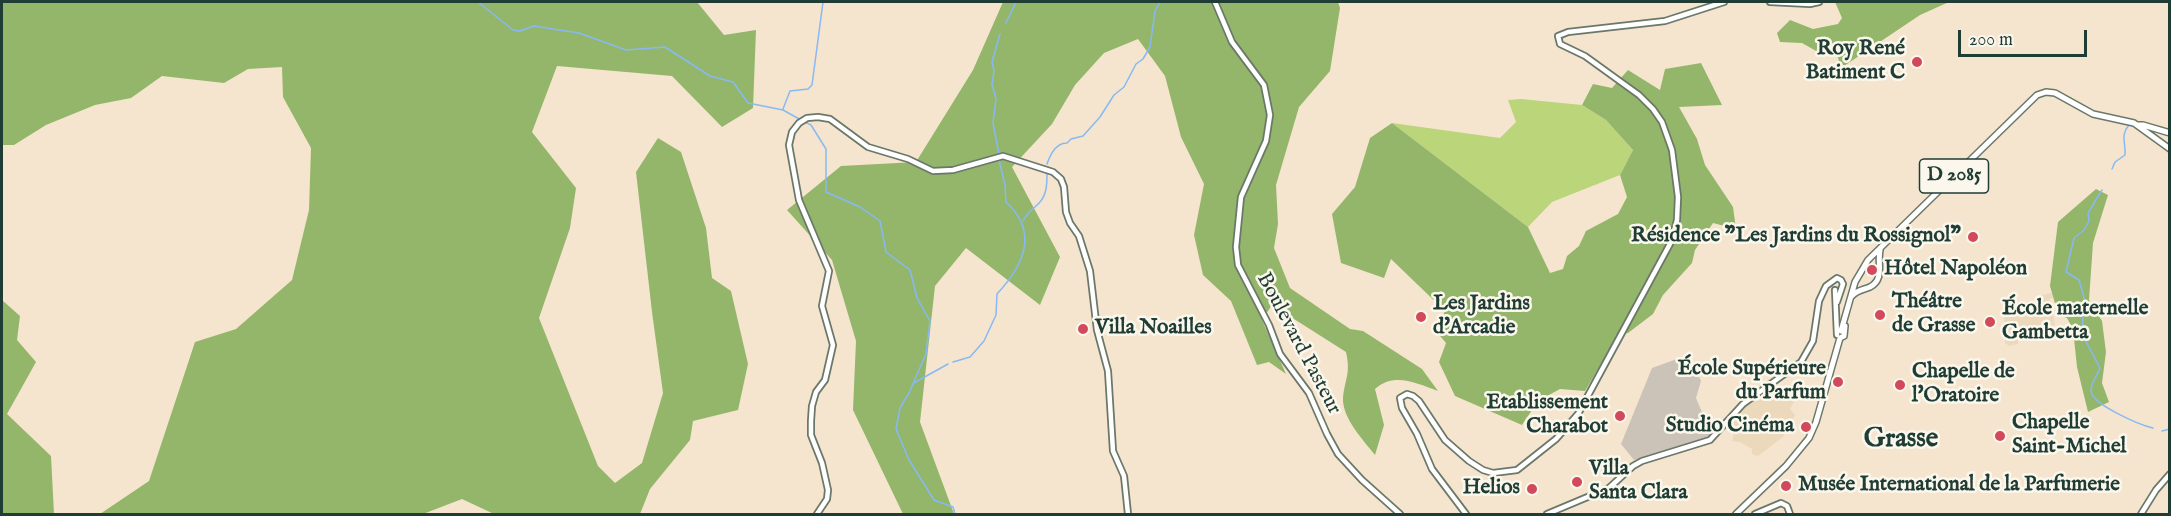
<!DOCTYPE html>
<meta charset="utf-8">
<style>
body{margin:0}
#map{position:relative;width:2171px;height:516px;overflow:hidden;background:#f5e5ce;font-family:"IM FELL English",serif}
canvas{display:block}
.frame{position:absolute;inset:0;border:3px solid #1f3d34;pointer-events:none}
.scale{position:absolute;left:1958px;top:30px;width:129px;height:27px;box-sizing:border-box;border:3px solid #1f3d34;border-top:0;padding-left:8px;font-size:18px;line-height:21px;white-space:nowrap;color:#1f3d34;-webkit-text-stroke:4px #fbf7ec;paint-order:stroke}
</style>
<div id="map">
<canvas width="2171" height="516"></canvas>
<div class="frame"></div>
<div class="scale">200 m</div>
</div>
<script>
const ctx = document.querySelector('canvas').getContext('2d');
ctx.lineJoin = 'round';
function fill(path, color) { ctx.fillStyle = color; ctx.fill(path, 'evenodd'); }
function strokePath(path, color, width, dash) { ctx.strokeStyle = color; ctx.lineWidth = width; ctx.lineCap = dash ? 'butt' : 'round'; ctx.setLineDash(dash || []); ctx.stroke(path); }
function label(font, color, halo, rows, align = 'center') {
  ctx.font = font + ' "IM FELL English",serif'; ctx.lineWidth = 5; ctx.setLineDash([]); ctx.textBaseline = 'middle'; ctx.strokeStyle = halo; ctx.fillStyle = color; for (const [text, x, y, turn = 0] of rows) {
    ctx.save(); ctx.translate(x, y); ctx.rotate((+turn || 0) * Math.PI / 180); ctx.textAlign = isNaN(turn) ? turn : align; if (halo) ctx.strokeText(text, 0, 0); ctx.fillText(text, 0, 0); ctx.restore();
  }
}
const built = new Path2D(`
 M 2052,293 L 2053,298 L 2049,299 L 2052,305 L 2051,306 L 2055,325 L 2041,331 L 2042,335 L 2024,337 L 2024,339 L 2018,340 L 2018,344 L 2009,346 L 2005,343 L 2004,308 L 2023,305 L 2023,302 L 2029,302 L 2030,305 L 2043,301 L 2041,295 Z
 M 1776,390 L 1795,399 L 1790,409 L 1795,415 L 1783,437 L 1758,456 L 1752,454 L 1752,449 L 1740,442 L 1732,441 L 1734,434 L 1725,425 L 1737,411 L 1752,399 L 1758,401 L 1766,395 L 1771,397 Z`);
const industrial = new Path2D(`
 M 1690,358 L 1701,381 L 1696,398 L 1712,436 L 1634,460 L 1621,444 L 1652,368 L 1677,359 Z`);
const green = new Path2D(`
 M 1521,99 L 1582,105 L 1606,120 L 1633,150 L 1620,175 L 1552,202 L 1528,227 L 1392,123 L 1500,138 L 1516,122 L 1508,100 Z`);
const forest = new Path2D(`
 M 2,2 L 697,2 L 724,35 L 756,30 L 753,108 L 722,127 L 672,76 L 557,66 L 532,132 L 576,188 L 570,228 L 539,318 L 598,466 L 615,483 L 642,463 L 663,393 L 652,312 L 636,172 L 658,138 L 681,152 L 706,228 L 712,278 L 731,291 L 748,364 L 738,410 L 693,421 L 690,440 L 650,489 L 640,514 L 494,514 L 462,499 L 423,514 L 100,514 L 149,481 L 195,342 L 236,329 L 292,280 L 309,210 L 311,148 L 283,97 L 282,67 L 248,69 L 224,83 L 162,76 L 131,98 L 95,105 L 46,125 L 14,145 L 2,145 Z
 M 1003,2 L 1338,2 L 1340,8 L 1330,71 L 1299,107 L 1276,185 L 1278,224 L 1274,248 L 1290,288 L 1350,329 L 1363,331 L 1422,369 L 1438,391 C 1416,383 1394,372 1375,389 L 1384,425 L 1375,455 C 1364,441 1342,418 1343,398 C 1345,378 1351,374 1346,352 L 1272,305 L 1262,320 L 1286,374 L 1269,362 L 1257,365 L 1231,301 L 1203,275 L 1194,235 L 1204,184 L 1181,137 L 1165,76 L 1138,39 L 1104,53 L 1075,85 L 1052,124 L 1012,167 L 1060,257 L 1040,305 L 966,248 L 935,286 L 920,422 L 954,514 L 903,514 L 853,410 L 856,341 L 832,260 L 787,210 L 841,166 L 916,162 L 973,70 Z
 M 1835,2 L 1949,2 L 1920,15 L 1841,68 L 1836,51 L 1818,52 L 1802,43 L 1780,42 L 1777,33 L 1790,20 L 1813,29 L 1838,24 L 1842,18 Z
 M 1701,63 L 1722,105 L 1679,107 L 1697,139 L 1705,165 L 1733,207 L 1736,229 L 1713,223 L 1695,250 L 1692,263 L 1663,295 L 1653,314 L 1628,333 L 1619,334 L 1585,391 L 1560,389 L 1538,401 L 1522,425 L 1455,396 L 1439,362 L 1446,343 L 1436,331 L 1445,311 L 1391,259 L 1384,278 L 1341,263 L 1332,214 L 1355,187 L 1370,138 L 1392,123 L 1528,227 L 1550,273 L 1563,269 L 1567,256 L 1579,246 L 1586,231 L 1618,214 L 1627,197 L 1620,175 L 1633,150 L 1606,120 L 1582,105 L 1593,84 L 1612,88 L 1628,70 L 1660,90 L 1665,69 Z
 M 2096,189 L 2108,195 L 2093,243 L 2089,300 L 2102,321 L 2106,352 L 2102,383 L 2109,402 L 2088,412 L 2077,367 L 2073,329 L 2067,318 L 2058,314 L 2050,286 L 2058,222 Z
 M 2,300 L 20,316 L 17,340 L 36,362 L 7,414 L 51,456 L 54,514 L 2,514 Z`);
const stream = new Path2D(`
 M 478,2 L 513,30 L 520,31 L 534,26 L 579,33 L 626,50 L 665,47 L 710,76 L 733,82 L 748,103 L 783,110 L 801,120
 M 1006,23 L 1016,2
 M 783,109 L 790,91 L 808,89 L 812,85 L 823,2
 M 805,122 L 811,125 L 826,149 L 826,192 L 860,207 L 880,221 L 886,252 L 910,270 L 917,298 L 930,321 L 926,354 L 909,393 L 900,408 L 896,429 L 909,460 L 934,500 L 953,507 L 955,514
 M 999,154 L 993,123 L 996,99 L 992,84 L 994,71 L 992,62 L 1000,34
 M 1047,164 C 1050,155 1056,143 1067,143 L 1071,139 L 1083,136 L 1100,117 L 1114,95 L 1124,87 L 1136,64 L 1143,59 L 1150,47 L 1155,11 L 1160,2
 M 2112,169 L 2115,162 L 2125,155 C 2126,143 2120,135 2129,125
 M 2102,190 L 2088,213 L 2089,221 L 2084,230 L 2074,238 L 2066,272 L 2079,280 L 2084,297 L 2082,334 L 2100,368 C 2098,374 2091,383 2091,390 C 2090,404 2140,425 2153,428
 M 1023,221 C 1027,212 1034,209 1040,202 C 1047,194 1047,183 1047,173
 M 953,362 L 970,357 L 984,341 L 996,315 L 997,294 C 1024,265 1039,232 1006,202 L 1005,185 L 999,160
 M 912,384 L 948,364
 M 2162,431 L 2170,429`);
const secondary = new Path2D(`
 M 1215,2 L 1232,42 L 1264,85 L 1270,115 L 1266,141 L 1241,197 L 1236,247 L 1238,265 L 1269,325 L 1280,354 L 1309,393 L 1327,434 L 1338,454 L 1362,480 L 1400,514
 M 1770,2 L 1810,4 L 1819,2
 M 1835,290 L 1837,335
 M 817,514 L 827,499 L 828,490 L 822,463 L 811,435 L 811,421 L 812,406 L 816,392 L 825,380 L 833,345 L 822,306 L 829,271 L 799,200 L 789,145 L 792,132 L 799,123 L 807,118 L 818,117 L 830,119 L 868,147 L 908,159 L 933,171 L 953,170 L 1003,156 L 1053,172 L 1061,179 L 1064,187 L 1066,212 L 1070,223 L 1079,236 L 1090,271 L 1097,330 L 1108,371 L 1113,451 L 1124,476 L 1128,514
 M 1466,514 L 1432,469 L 1417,434 L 1402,408 L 1400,398 L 1407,394 L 1413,396 L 1419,401 L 1445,440 L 1469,461 L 1483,470 L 1493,473 L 1517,470 L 1556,439 L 1578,414 L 1671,242 L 1677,220 L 1678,197 L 1672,150 L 1662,122 L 1653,109 L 1639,95 L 1585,56 L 1560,44 L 1558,36 L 1568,32 L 1665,21 L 1724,2
 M 1547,514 L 1609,488 L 1633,466 L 1642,461 L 1710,440 L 1743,404 L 1801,362 L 1813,341 L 1819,301 L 1826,286 L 1837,278 L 1841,280 L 1843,284 L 1837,302
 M 1755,514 L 1781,503 L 1787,506 L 1790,514
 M 2141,514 L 2156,490 L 2170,474`);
const primary = new Path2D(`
 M 2138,125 L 2143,125 L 2170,133
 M 1852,296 C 1857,290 1863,290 1870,287 C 1885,279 1877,263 1880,250
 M 1841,331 L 1855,282 L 1868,260 L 2037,95 L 2046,92 L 2055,93 L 2093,114 L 2134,123 L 2170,149
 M 1736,514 L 1786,466 L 1809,438 L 1816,422 L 1840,338 L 1844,336 L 1845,326`);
const markers = [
 [1917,62,6,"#d1495b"],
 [1973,237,6,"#d1495b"],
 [1872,270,6,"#d1495b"],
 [1880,315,6,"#d1495b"],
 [1421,317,6,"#d1495b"],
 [1990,322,6,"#d1495b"],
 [1083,329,6,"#d1495b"],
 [1838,382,6,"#d1495b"],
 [1900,385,6,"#d1495b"],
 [1620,416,6,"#d1495b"],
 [1806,427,6,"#d1495b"],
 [2000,436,6,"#d1495b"],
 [1577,482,6,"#d1495b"],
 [1786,486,6,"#d1495b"],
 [1532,489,6,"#d1495b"]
];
const shields = [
 [1954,176,69]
];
const shieldNames = [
 ["D 2085",1954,176]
];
const poiNames = [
 ["Roy René",1905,50,"right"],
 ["Batiment C",1905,74,"right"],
 ["Résidence \"Les Jardins du Rossignol\"",1961,237,"right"],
 ["Hôtel Napoléon",1884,270],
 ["Théâtre",1892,303],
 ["de Grasse",1892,327],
 ["Les Jardins",1433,305],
 ["d'Arcadie",1433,329],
 ["École maternelle",2002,310],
 ["Gambetta",2002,334],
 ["Villa Noailles",1095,329],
 ["École Supérieure",1826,370,"right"],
 ["du Parfum",1826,394,"right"],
 ["Chapelle de",1912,373],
 ["l'Oratoire",1912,397],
 ["Etablissement",1608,404,"right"],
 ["Charabot",1608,428,"right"],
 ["Chapelle",2012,424],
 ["Saint-Michel",2012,448],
 ["Studio Cinéma",1794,427,"right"],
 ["Villa",1589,470],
 ["Santa Clara",1589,494],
 ["Musée International de la Parfumerie",1798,486],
 ["Helios",1520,489,"right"]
];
const streetNames = [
 ["Boulevard Pasteur",1298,344,62]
];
const districtNames = [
 ["Grasse",1901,440]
];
fill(built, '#ecd8ba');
fill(industrial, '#cbc3b8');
fill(green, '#bbd57a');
fill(forest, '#94b66a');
strokePath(stream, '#87b9f4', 1.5);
strokePath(secondary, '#6a786a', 8);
strokePath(primary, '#6a786a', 8);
strokePath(secondary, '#fff', 4.5);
strokePath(primary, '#fff', 5);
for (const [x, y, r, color] of markers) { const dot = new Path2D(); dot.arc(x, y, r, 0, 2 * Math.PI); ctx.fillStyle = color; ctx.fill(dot); strokePath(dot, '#fbf7ec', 2); }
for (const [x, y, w] of shields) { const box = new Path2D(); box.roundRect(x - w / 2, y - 17, w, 34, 4.5); ctx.fillStyle = '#fbf7ec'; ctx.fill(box); strokePath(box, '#1f3d34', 1.5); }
label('bold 20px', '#1f3d34', null, shieldNames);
label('bold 21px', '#1f3d34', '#fbf7ec', poiNames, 'left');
label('21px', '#1f3d34', '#fbf7ec', streetNames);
label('bold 27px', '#1f3d34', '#fbf7ec', districtNames);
</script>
